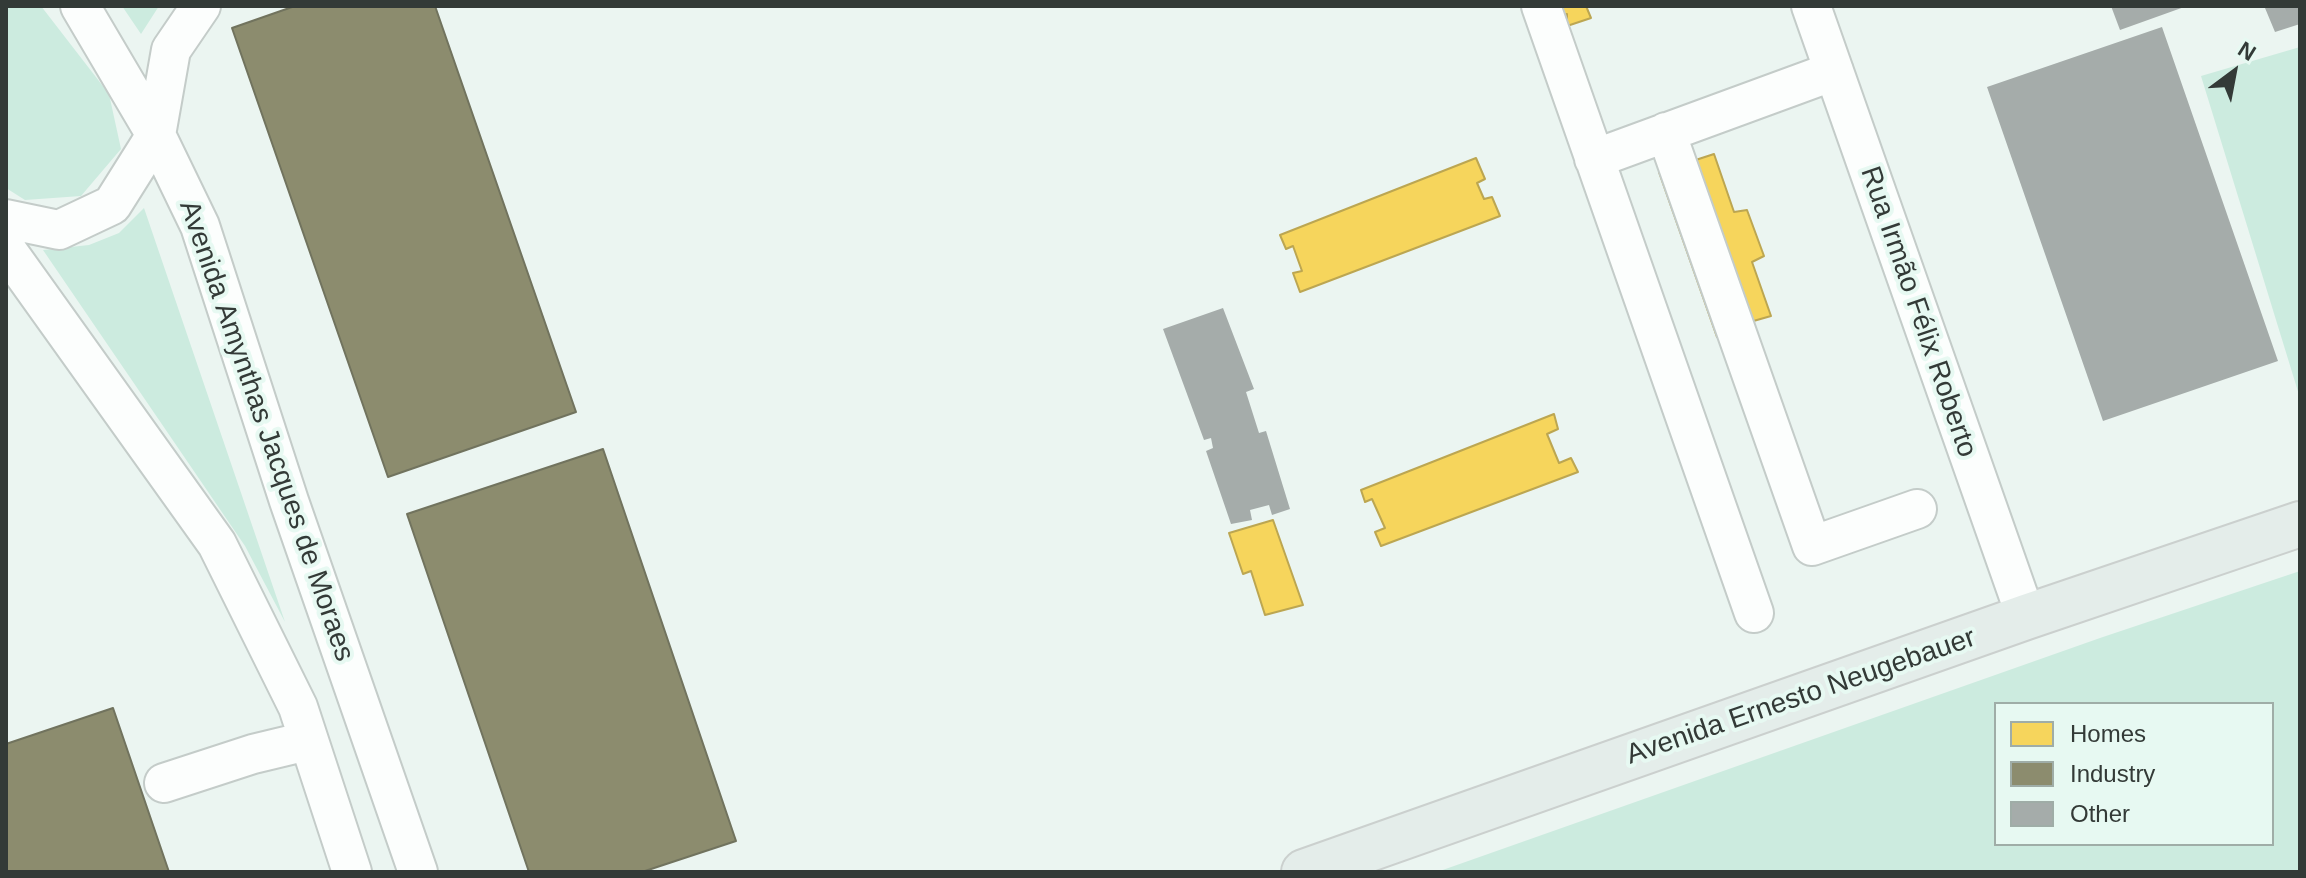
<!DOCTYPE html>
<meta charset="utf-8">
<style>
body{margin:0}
#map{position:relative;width:2306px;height:878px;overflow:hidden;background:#ebf5f1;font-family:Arial,sans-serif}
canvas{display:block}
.frame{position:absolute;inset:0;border:8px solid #333a37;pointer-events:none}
.legend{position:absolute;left:1994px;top:702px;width:280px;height:144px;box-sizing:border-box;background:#e7f9f2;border:2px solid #9fada7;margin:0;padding:10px 14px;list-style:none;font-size:24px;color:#333a37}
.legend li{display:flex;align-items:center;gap:16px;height:40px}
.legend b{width:40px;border:2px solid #9fada7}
.north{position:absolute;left:2194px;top:32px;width:80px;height:80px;-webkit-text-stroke:6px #e7f9f2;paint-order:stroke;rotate:32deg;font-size:22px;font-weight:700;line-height:32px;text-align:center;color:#333a37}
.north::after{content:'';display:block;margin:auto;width:28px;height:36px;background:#333a37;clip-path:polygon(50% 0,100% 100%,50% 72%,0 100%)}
</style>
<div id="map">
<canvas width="2306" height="878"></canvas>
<div class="frame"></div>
<ul class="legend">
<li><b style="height:22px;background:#f6d55c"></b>Homes</li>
<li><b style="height:22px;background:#8c8c6e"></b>Industry</li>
<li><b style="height:22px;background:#a5acaa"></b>Other</li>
</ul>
<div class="north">N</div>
</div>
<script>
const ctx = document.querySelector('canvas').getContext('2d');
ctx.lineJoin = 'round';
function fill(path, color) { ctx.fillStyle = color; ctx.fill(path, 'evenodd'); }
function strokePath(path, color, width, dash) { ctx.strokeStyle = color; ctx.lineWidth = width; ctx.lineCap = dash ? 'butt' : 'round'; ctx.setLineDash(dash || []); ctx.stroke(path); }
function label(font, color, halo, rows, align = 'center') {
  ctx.font = font + ' Arial,sans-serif'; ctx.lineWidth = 8; ctx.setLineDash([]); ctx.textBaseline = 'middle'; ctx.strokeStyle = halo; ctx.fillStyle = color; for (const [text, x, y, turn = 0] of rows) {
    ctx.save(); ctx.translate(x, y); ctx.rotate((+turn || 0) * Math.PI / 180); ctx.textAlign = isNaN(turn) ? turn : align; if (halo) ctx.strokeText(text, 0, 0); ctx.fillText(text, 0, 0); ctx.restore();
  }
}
const green = new Path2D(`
 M 6,6 L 41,6 L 109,94 L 121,149 L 81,196 L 25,200 L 6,188 Z
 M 122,6 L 159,6 L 141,34 Z
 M 2300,47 L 2300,398 L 2201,76 Z
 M 144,208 L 285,622 L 245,546 L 43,250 L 89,245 L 119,233 Z
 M 2300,571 L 2300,872 L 1437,872 L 2100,638 ZM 2272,704 L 2272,844 L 1996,844 L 1996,704 Z`);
const homes = new Path2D(`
 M 1523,6 L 1586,6 L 1591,18 L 1567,26 L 1567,14 L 1554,16 Z
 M 1714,154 L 1734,212 L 1747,210 L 1764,256 L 1752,262 L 1771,316 L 1750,322 L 1741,329 L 1717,337 L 1659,172 Z
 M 1476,158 L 1485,179 L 1477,183 L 1484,199 L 1492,197 L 1500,216 L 1300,292 L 1293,273 L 1302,271 L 1293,246 L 1286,249 L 1280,235 Z
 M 1554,414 L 1558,429 L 1547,434 L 1559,463 L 1571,458 L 1578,472 L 1381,546 L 1375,532 L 1385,528 L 1372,499 L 1365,502 L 1361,490 Z
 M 1273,520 L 1303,605 L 1265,615 L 1251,571 L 1243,574 L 1229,533 Z`);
const industry = new Path2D(`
 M 295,6 L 435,6 L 576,412 L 388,477 L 232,28 Z
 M 603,449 L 736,841 L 642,872 L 529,872 L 407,514 Z
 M 113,708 L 169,872 L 6,872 L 6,744 Z`);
const building = new Path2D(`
 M 2111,6 L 2187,6 L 2120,30 Z
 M 2272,6 L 2300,6 L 2300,24 L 2275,32 L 2265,8 Z
 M 2162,27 L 2278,361 L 2103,421 L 1987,87 Z
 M 1223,308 L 1254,389 L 1246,392 L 1259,433 L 1266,431 L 1290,509 L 1272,515 L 1269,505 L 1250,510 L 1252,520 L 1231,524 L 1206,451 L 1213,448 L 1211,438 L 1204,440 L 1163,329 Z`);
const minor = new Path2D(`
 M 80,6 L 156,135 L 200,226 L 289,501 L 418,872
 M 1541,6 L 1754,613
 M 1811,6 L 2026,617
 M 1666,132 L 1812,546 L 1917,509
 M 1594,159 L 1834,71
 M 6,219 L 59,230 L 112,205 L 156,135 L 171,50 L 201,6
 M 6,249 L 217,544 L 298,707 L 352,872
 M 164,783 L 253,754 L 307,741`);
const major = new Path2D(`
 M 1304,872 L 2026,617 L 2300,524`);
const streetNames = [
 ["Rua Irmão Félix Roberto",1918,312,71],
 ["Avenida Amynthas Jacques de Moraes",266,431,71],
 ["Avenida Ernesto Neugebauer",1801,697,-19]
];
fill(green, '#ccebdf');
fill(homes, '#f6d55c');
strokePath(homes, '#bca651', 2);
fill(industry, '#8c8c6e');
strokePath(industry, '#71735e', 2);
fill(building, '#a5acaa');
strokePath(minor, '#c4ccc9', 42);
strokePath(major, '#cbd0ce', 48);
strokePath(minor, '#fcfefd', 38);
strokePath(major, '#e4edea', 44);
label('28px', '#333a37', '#e7f9f2', streetNames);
</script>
